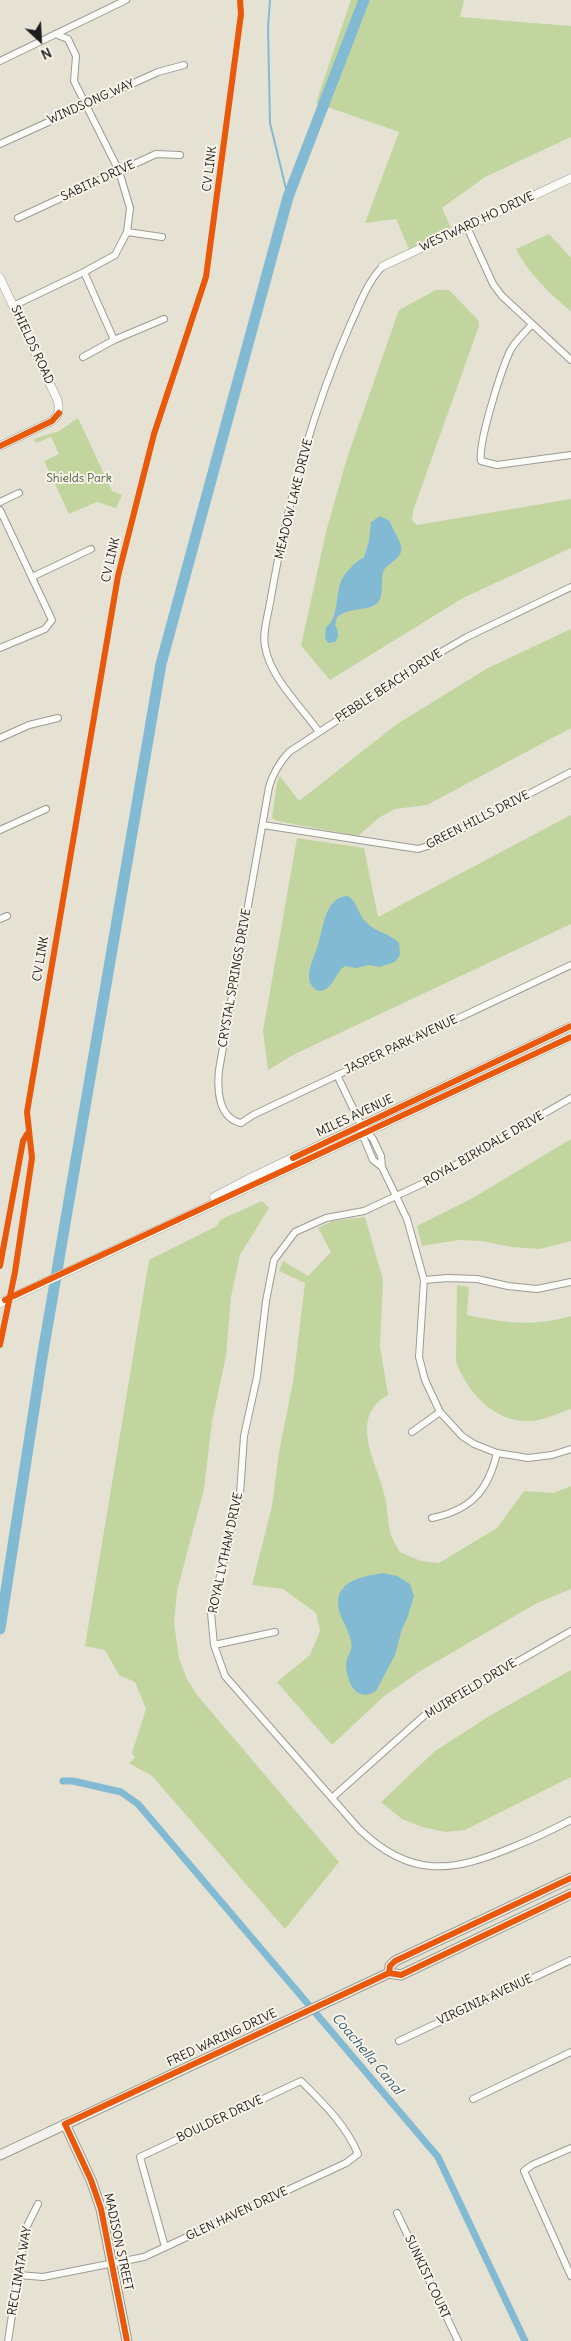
<!DOCTYPE html>
<style>
body{margin:0}
#map{position:relative;width:571px;height:2341px;overflow:hidden;background:#e5e2d3;font-family:Delius,sans-serif}
canvas{display:block}
.north{position:absolute;left:15px;top:15px;width:50px;height:50px;-webkit-text-stroke:4px #f7f3e8;paint-order:stroke;rotate:155deg;font-size:14px;font-weight:700;line-height:20px;text-align:center;color:#1c1c1c}
.north::after{content:'';display:block;margin:auto;width:18px;height:22px;background:#1c1c1c;clip-path:polygon(50% 0,100% 100%,50% 72%,0 100%)}
</style>
<div id="map">
<canvas width="571" height="2341"></canvas>
<div class="north">N</div>
</div>
<script>
const ctx = document.querySelector('canvas').getContext('2d');
ctx.lineJoin = 'round';
function fill(path, color) { ctx.fillStyle = color; ctx.fill(path, 'evenodd'); }
function strokePath(path, color, width, dash) { ctx.strokeStyle = color; ctx.lineWidth = width; ctx.lineCap = dash ? 'butt' : 'round'; ctx.setLineDash(dash || []); ctx.stroke(path); }
function label(font, color, halo, rows, align = 'center') {
  ctx.font = font + ' Delius,sans-serif'; ctx.lineWidth = 4; ctx.setLineDash([]); ctx.textBaseline = 'middle'; ctx.strokeStyle = halo; ctx.fillStyle = color; for (const [text, x, y, turn = 0] of rows) {
    ctx.save(); ctx.translate(x, y); ctx.rotate((+turn || 0) * Math.PI / 180); ctx.textAlign = isNaN(turn) ? turn : align; if (halo) ctx.strokeText(text, 0, 0); ctx.fillText(text, 0, 0); ctx.restore();
  }
}
const green = new Path2D(`
 M 351,0 L 464,0 L 460,17 L 571,26 L 571,137 L 485,177 L 442,208 L 451,228 L 409,249 L 396,219 L 365,223 L 399,132 L 316,103 Z
 M 549,234 L 571,258 L 571,312 C 549,292 529,275 516,249 Z
 M 436,290 L 449,290 L 478,320 L 479,326 L 413,511 L 412,520 L 417,525 L 571,499 L 571,548 L 463,598 L 330,680 L 301,646 L 326,532 L 347,458 L 399,310 Z
 M 78,418 L 112,491 L 122,495 L 116,508 L 97,502 L 69,514 L 44,461 L 59,454 L 51,437 L 36,443 L 34,439 L 59,431 Z
 M 571,629 L 571,728 L 427,805 L 395,809 L 380,817 L 358,836 L 277,821 L 272,818 L 277,783 L 280,776 L 299,801 L 397,724 L 488,668 Z
 M 571,815 L 571,924 L 293,1055 L 268,1070 L 263,1031 L 297,838 L 364,848 L 378,917 Z
 M 571,1139 L 571,1241 L 540,1249 L 512,1247 L 481,1241 L 459,1240 L 422,1246 L 417,1226 L 471,1199 Z
 M 262,1201 L 269,1208 L 240,1255 L 231,1297 L 226,1356 L 212,1422 L 204,1489 L 177,1591 L 174,1623 L 179,1658 L 187,1679 L 197,1695 L 339,1862 L 285,1929 L 152,1776 L 129,1763 L 135,1758 L 132,1753 L 146,1709 L 135,1682 L 119,1675 L 105,1650 L 85,1646 L 149,1260 L 217,1226 L 220,1220 Z
 M 365,1217 L 383,1280 L 380,1346 L 388,1395 C 348,1417 376,1461 384,1493 C 388,1506 387,1521 391,1535 C 393,1541 397,1546 400,1552 L 421,1561 L 439,1563 L 497,1528 L 524,1491 L 553,1493 L 571,1486 L 571,1589 L 537,1603 L 422,1670 L 384,1696 L 332,1745 L 277,1682 L 310,1655 L 320,1631 L 316,1613 L 283,1589 L 252,1585 L 272,1506 L 279,1452 L 293,1382 L 305,1283 L 279,1271 L 283,1261 L 308,1276 L 331,1252 L 318,1228 L 332,1221 Z
 M 457,1285 L 469,1287 L 467,1315 C 507,1323 531,1327 571,1316 L 571,1409 C 559,1413 546,1419 534,1421 C 496,1424 469,1395 456,1362 Z
 M 571,1670 L 571,1777 L 465,1830 L 445,1832 L 422,1827 L 402,1819 L 381,1802 L 435,1751 L 491,1715 Z`);
const water = new Path2D(`
 M 380,516 L 390,521 C 392,530 399,537 401,546 C 404,558 389,562 384,570 C 379,580 387,600 373,606 C 361,611 348,608 337,617 L 335,625 C 338,630 340,636 335,642 L 328,643 L 325,638 L 326,627 C 339,619 335,593 342,579 C 347,570 356,562 364,557 L 369,541 L 371,522 Z
 M 348,896 C 358,902 358,915 366,922 C 374,932 390,933 399,943 L 400,955 L 395,962 L 379,967 L 369,965 L 356,968 L 345,966 C 334,974 333,991 318,991 C 300,981 314,959 318,945 C 323,929 325,896 348,896 Z
 M 383,1573 L 397,1576 L 410,1584 L 414,1596 L 408,1616 L 402,1629 L 395,1655 L 376,1691 C 357,1703 347,1683 346,1666 C 345,1657 354,1651 351,1641 C 349,1632 344,1624 341,1616 C 329,1583 358,1577 383,1573 Z`);
const stream = new Path2D(`
 M 270,0 L 268,28 L 270,123 L 288,197`);
const canal = new Path2D(`
 M 63,1781 L 73,1781 L 121,1792 L 138,1804 L 438,2157 L 525,2341`);
const river = new Path2D(`
 M 0,1629 L 42,1358 L 161,664 L 288,197 L 364,0`);
const minor = new Path2D(`
 M 0,61 L 126,0
 M 0,144 L 158,72 L 184,65
 M 18,218 L 156,154 L 180,155
 M 467,227 L 493,284 L 502,296 L 571,360
 M 127,232 L 162,237
 M 84,272 L 114,340
 M 13,306 L 84,272 L 115,255 L 127,232 L 130,208 L 119,171 L 74,81 L 76,56 L 68,39 L 55,34
 M 532,324 C 525,333 515,341 510,351 C 501,371 478,442 481,461 L 497,465 L 571,455
 M 83,357 L 114,340 L 164,319
 M 0,502 L 19,493
 M 0,510 L 52,620 L 45,629 L 0,648
 M 32,577 L 91,549
 M 571,587 L 467,637 L 441,652 L 289,752 C 279,763 273,773 269,787 L 219,1070 C 217,1089 218,1118 241,1123 L 253,1115 L 571,965
 M 319,732 C 301,706 270,678 265,646 C 262,632 269,612 271,597 C 287,504 312,412 350,325 C 360,304 367,282 383,266
 M 0,738 L 29,725 L 58,718
 M 263,825 L 418,849 L 431,845 L 571,772
 M 0,830 L 46,809
 M 0,919 L 7,916
 M 337,1075 L 361,1125 L 373,1139 L 381,1156 L 382,1167 L 407,1219 L 424,1280 L 419,1357 L 425,1380 L 440,1412 L 462,1436 L 474,1444 L 497,1453 L 528,1458 L 552,1455 L 571,1449
 M 571,1098 L 424,1183 L 364,1211 L 326,1218 L 295,1232 L 274,1260 L 266,1301 L 257,1377 L 244,1436 L 240,1494 L 211,1613 L 214,1645 L 225,1676 L 359,1829 C 410,1878 451,1873 513,1847 C 533,1839 552,1830 571,1820
 M 361,1131 L 373,1160 L 382,1167
 M 424,1280 L 448,1278 L 477,1279 L 508,1286 L 537,1289 L 571,1282
 M 412,1432 L 440,1412
 M 432,1518 C 471,1510 488,1491 497,1453
 M 214,1645 L 275,1632
 M 333,1797 L 426,1714 L 571,1631
 M 399,2041 L 571,1960
 M 473,2099 L 571,2052
 M 571,2148 L 532,2165 L 524,2171 L 571,2276
 M 397,2213 L 458,2341
 M 18,2275 L 43,2277 L 144,2257 L 346,2163 L 358,2154 C 346,2125 323,2103 301,2081 L 140,2157 L 165,2247
 M 8,2341 L 25,2230 L 38,2204`);
const tertiary = new Path2D(`
 M 383,266 L 571,178
 M 0,278 L 57,399 C 60,408 60,415 52,421 L 0,446
 M 214,1197 L 252,1177 L 571,1026
 M 0,1303 L 571,1037`);
const secondary = new Path2D(`
 M 389,1973 L 390,1966 L 395,1961 L 571,1878
 M 65,2124 L 91,2180 L 101,2209 L 127,2341
 M 0,2155 L 389,1973 L 401,1975 L 571,1894`);
const cycleway = new Path2D(`
 M 0,446 L 52,421 L 59,413
 M 293,1158 L 571,1026
 M 0,1266 L 23,1141 L 27,1134
 M 5,1300 L 571,1037
 M 0,1345 L 15,1272 L 32,1158 L 27,1112 L 118,576 L 154,434 L 206,277 L 241,14 L 240,0
 M 389,1973 L 390,1966 L 395,1961 L 571,1878
 M 127,2341 L 101,2209 L 91,2180 L 65,2124 L 389,1973 L 401,1975 L 571,1894`);
const streetNames = [
 ["WINDSONG WAY",91,102,-24],
 ["CV LINK",210,169,-83],
 ["SABITA DRIVE",98,181,-25],
 ["WESTWARD HO DRIVE",477,222,-25],
 ["SHIELDS ROAD",32,345,65],
 ["MEADOW LAKE DRIVE",294,499,-76],
 ["CV LINK",111,560,-77],
 ["PEBBLE BEACH DRIVE",389,686,-33],
 ["GREEN HILLS DRIVE",478,820,-27],
 ["CV LINK",41,959,-80],
 ["CRYSTAL SPRINGS DRIVE",235,978,-80],
 ["JASPER PARK AVENUE",401,1045,-25],
 ["MILES AVENUE",355,1116,-25],
 ["ROYAL BIRKDALE DRIVE",484,1149,-30],
 ["ROYAL LYTHAM DRIVE",226,1553,-78],
 ["MUIRFIELD DRIVE",471,1689,-31],
 ["VIRGINIA AVENUE",485,2000,-25],
 ["FRED WARING DRIVE",222,2038,-25],
 ["BOULDER DRIVE",220,2119,-25],
 ["GLEN HAVEN DRIVE",237,2214,-25],
 ["MADISON STREET",118,2242,78],
 ["RECLINATA WAY",20,2271,-80],
 ["SUNKIST COURT",427,2277,65]
];
const parkNames = [
 ["Shields Park",79,479]
];
const waterNames = [
 ["Coachella Canal",367,2054,50]
];
fill(green, '#c2d59f');
fill(water, '#83bad3');
strokePath(stream, '#83bad3', 2);
strokePath(canal, '#83bad3', 7);
strokePath(river, '#83bad3', 11);
strokePath(minor, '#9c9b93', 8);
strokePath(tertiary, '#9c9b93', 9);
strokePath(secondary, '#9c9b93', 11);
strokePath(minor, '#fbfbf8', 6);
strokePath(tertiary, '#fbfbf8', 8);
strokePath(secondary, '#f5f2ed', 9);
strokePath(cycleway, '#e8590c', 6);
label('12px', '#1c1c1c', '#f7f3e8', streetNames);
label('12px', '#4c593b', '#f7f3e8', parkNames);
label('italic 14px', '#375b6e', '#f7f3e8', waterNames);
</script>
